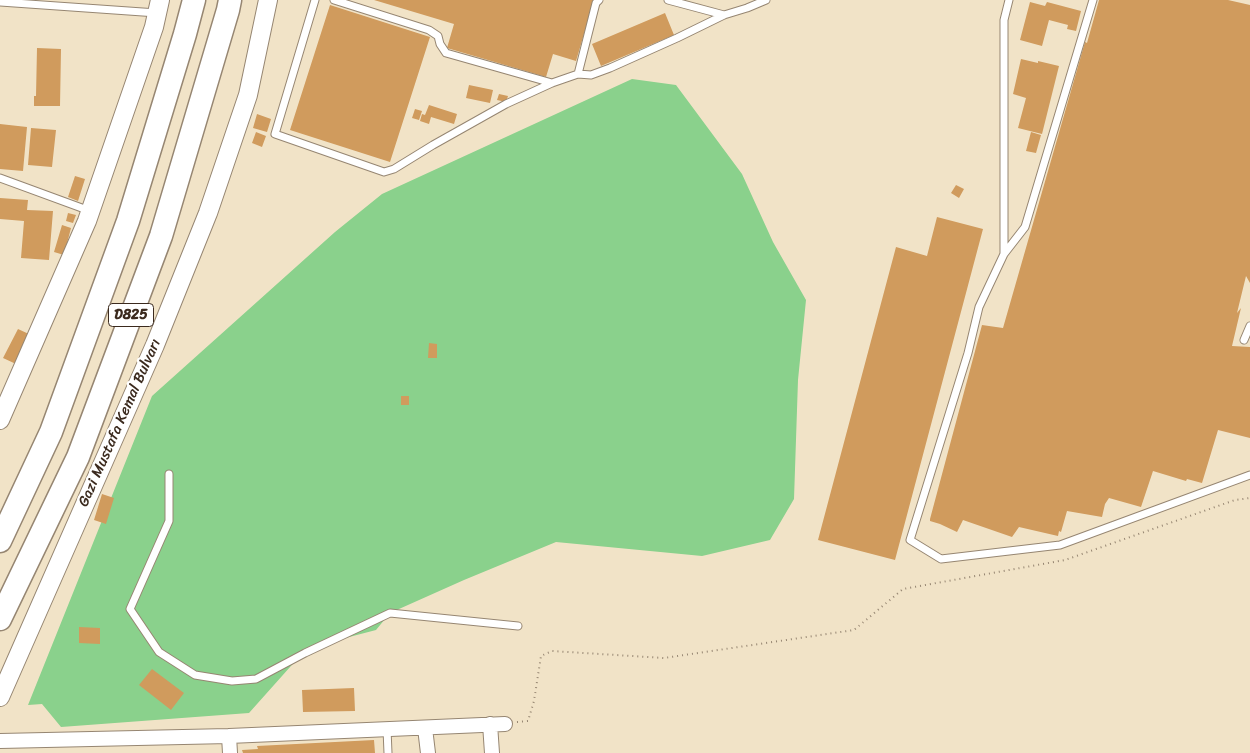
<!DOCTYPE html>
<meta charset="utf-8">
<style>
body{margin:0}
canvas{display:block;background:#f1e3c7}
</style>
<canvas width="1250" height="753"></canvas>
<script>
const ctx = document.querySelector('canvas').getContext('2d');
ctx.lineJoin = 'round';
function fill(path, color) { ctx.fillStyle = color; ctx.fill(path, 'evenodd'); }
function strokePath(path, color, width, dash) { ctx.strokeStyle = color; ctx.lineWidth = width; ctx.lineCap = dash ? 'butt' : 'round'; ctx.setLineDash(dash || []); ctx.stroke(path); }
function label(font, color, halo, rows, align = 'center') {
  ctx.font = font + ' Sriracha,sans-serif'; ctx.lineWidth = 4.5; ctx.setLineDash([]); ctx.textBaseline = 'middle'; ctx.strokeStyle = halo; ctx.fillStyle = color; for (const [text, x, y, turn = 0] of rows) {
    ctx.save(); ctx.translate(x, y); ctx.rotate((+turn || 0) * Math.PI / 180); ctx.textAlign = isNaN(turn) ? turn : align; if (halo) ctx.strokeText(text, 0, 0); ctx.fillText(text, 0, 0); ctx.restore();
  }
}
const green = new Path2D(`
 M 632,79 L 676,85 L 742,174 L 773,242 L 806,300 L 798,380 L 794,499 L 770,540 L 702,556 L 556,542 L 464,580 L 390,613 L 376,630 L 307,648 L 249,713 L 61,727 L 42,704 L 28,705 L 152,396 L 335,232 L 382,194 Z`);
const building = new Path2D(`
 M 374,0 L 594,0 L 576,61 L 553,54 L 546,77 L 447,48 L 454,24 Z
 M 1099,0 L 1228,0 L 1250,5 L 1250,283 L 1246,276 L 1237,313 L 1241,308 L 1232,346 L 1250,347 L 1250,438 L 1218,430 L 1202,483 L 1187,479 L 1186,481 L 1153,471 L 1141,507 L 1109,498 L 1105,504 L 1102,517 L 1067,511 L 1061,532 L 1059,531 L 1058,536 L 1019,527 L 1012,537 L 963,520 L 957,532 L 940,524 L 930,521 L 930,519 L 982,325 L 1003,328 L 1085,42 L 1087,43 Z
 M 1030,2 L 1045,6 L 1047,2 L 1081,11 L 1076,31 L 1067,29 L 1068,25 L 1049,20 L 1042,46 L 1020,40 Z
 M 330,5 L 430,37 L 390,162 L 290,130 Z
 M 665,13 L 674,35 L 601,66 L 592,44 Z
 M 37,48 L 61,49 L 60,106 L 34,106 L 34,96 L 36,96 Z
 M 1021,59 L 1038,63 L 1038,61 L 1059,66 L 1042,134 L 1018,128 L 1026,98 L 1013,94 Z
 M 469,85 L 493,90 L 490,103 L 466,98 Z
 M 499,94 L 508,96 L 506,102 L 497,100 Z
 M 429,105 L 457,114 L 454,124 L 431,117 L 429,124 L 420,121 L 422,114 L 425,115 Z
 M 415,109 L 422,111 L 419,120 L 412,118 Z
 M 257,114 L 271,119 L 267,132 L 253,128 Z
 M 0,124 L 27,127 L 23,171 L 0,169 Z
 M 31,128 L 56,130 L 52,167 L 28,165 Z
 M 256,132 L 266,136 L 262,147 L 252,143 Z
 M 1031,132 L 1041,135 L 1036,153 L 1026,151 Z
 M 75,176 L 85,179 L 78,201 L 68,197 Z
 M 956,185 L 964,189 L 959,198 L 951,193 Z
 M 0,198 L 28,200 L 27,210 L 53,211 L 49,260 L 21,258 L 24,221 L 0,219 Z
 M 68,213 L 76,215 L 73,223 L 66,221 Z
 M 937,217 L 983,229 L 895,560 L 818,540 L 896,247 L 927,256 Z
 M 62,225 L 71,228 L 64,255 L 54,252 Z
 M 18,329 L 31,335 L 16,364 L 3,358 Z
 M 429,343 L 437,344 L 437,358 L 428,358 Z
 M 401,396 L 409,396 L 409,405 L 401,405 Z
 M 102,494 L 114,498 L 106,524 L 94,520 Z
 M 79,627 L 100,628 L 100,644 L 79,643 Z
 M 152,669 L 184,693 L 171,710 L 139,685 Z
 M 354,688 L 355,711 L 303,712 L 302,690 Z
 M 374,740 L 375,753 L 243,753 L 242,750 L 258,749 L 257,746 Z`);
const path = new Path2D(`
 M 517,722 L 528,721 L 534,701 L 541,656 L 552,651 L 664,658 L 854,630 L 903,589 L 1065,560 L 1235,500 L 1250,498`);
const service = new Path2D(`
 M 315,0 L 275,134 L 384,172 L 394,169 L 433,145 L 506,104 L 552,83 L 578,74 L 591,75 L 610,68 L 677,38 L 724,15 L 747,8 L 766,0
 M 334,0 L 429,30 L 438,36 L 440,44 L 446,53 L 552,83
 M 668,0 L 724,15
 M 1093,0 L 1025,227 L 1004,254 L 979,307 L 968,353 L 910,540 L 941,559 L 1060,545 L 1250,475
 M 0,2 L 157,13
 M 578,74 L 596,3 L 599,0
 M 0,178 L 90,211
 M 1004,254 L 1004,20 L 1009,0
 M 1244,340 L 1250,326
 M 169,474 L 169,521 L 130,609 L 159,652 L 195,675 L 232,681 L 256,679 L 305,653 L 390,613 L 518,626
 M 387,729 L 388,753`);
const minor = new Path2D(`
 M 490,724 L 492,753
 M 425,728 L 428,753
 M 229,736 L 230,753
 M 0,741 L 229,736 L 505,724`);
const tertiary = new Path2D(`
 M 0,420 L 87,221 L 154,27 L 160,0
 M 0,697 L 155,345 L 208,213 L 248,95 L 268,0`);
const trunk = new Path2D(`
 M 0,541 L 51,432 L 128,221 L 185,34 L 194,0
 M 0,619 L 78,457 L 161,236 L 228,10 L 230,0`);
const shields = [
 [131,315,45]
];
const shieldNames = [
 ["D825",131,315]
];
const streetNames = [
 ["Gazi Mustafa Kemal Bulvarı",120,423,-66]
];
fill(green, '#8ad18c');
fill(building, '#d09b5d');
strokePath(service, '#968672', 9);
strokePath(minor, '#968672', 16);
strokePath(tertiary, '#968672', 20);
strokePath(trunk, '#968672', 25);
strokePath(path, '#968672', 2, [1, 4]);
strokePath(service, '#fff', 7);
strokePath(minor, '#fff', 14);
strokePath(tertiary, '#fff', 18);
strokePath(trunk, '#fff', 22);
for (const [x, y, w] of shields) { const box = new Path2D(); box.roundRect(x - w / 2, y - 11.5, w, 23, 4); ctx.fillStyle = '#fff'; ctx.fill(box); strokePath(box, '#3b2a1e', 1); }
label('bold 14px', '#3b2a1e', null, shieldNames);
label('15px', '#3b2a1e', '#fff', streetNames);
</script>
